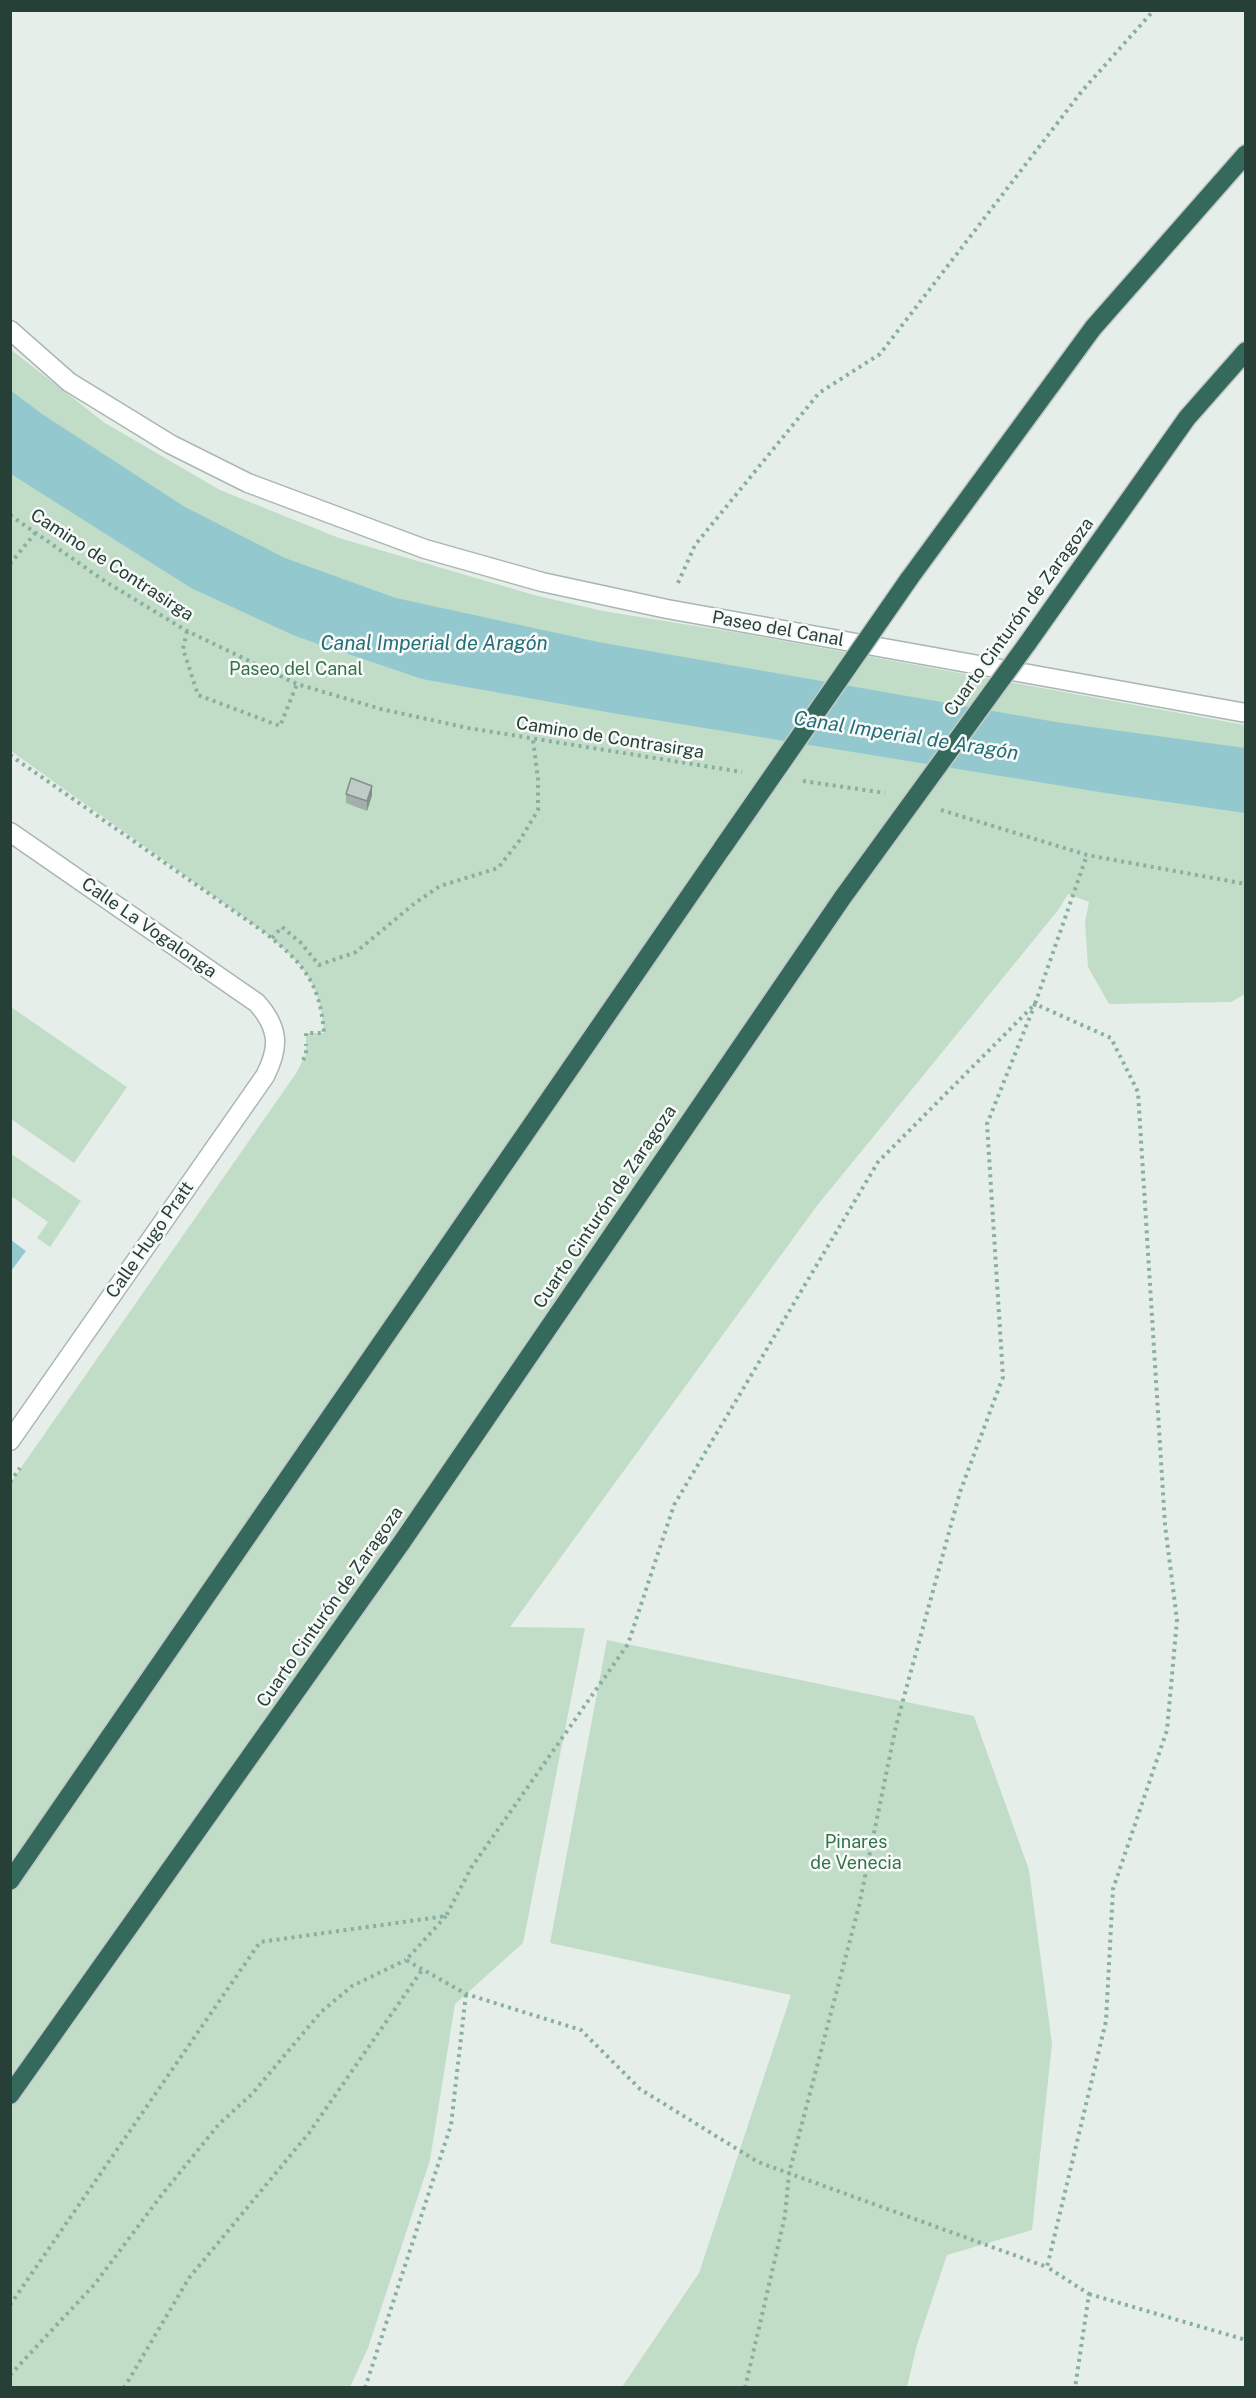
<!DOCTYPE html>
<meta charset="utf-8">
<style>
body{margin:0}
#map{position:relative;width:1256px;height:2398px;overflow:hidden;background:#e6eeea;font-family:"Public Sans",sans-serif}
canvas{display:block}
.frame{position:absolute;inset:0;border:12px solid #263f37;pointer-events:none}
</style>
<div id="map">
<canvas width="1256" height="2398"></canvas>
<div class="frame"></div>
</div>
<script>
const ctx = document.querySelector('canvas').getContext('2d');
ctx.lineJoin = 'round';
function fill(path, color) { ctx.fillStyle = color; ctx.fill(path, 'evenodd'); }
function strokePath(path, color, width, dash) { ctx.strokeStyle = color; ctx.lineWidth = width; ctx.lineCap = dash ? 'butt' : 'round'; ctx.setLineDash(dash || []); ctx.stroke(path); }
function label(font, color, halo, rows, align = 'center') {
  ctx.font = font + ' "Public Sans",sans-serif'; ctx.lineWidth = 5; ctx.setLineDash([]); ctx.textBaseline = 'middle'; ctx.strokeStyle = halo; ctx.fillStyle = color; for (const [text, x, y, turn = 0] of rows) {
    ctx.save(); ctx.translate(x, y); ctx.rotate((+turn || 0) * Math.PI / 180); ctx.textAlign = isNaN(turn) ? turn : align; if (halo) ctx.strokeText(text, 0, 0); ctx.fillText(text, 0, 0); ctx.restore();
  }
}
const green = new Path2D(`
 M 10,349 L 105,423 L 220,490 L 339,538 L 534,595 L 603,611 L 745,634 L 1245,725 L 1245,994 L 1231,1002 L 1109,1004 L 1088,967 L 1085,922 L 1089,902 L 1068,894 L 1059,909 L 816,1207 L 510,1627 L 585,1628 L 523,1943 L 455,2004 L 430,2160 L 368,2348 L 350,2387 L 11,2387 L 11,1482 L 297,1072 L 306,1054 L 306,1033 L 324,1033 C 320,981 303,964 264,932 L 11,751 Z
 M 11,1007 L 127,1087 L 74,1163 L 11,1119 Z
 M 10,1153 L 81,1201 L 50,1247 L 37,1238 L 48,1222 L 11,1196 Z
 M 607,1640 L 974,1716 L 1029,1870 L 1052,2044 L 1032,2230 L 947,2255 L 917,2345 L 907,2387 L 622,2387 L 699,2273 L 791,1995 L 550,1943 Z`);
const water = new Path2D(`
 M 10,390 L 42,414 L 185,507 L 285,558 L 396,598 L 598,642 L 1056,722 L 1245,748 L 1245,813 L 1112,794 L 612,713 L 422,679 L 295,636 L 191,588 L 11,474 Z
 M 11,1240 L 26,1251 L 11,1271 Z`);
const path = new Path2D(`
 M 10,515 L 106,582 L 187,631 L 297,684 L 381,709 L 468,728 L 742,772
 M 10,564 L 36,532
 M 678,583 L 695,545 L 819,393 L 880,354 L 1082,91 L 1154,10
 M 187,631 L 183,649 L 198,695 L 280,726 L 297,684
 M 10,755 L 264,932 C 303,963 320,982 324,1033 L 306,1033 L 306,1036
 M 803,781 L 885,793
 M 941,810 L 1087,855 L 1246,884
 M 272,938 L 282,927 L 301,943 L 319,965 L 356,952 L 415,903 L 440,886 L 498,868 L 520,840 L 538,810 L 538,779 L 533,740
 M 303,1060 L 306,1054 L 306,1044
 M 10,1482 L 20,1468
 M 446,1916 L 406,1960 L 466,1994 L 581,2030 L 640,2089 L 758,2162 L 1047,2267
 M 1089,2294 L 1246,2340
 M 10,2305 L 260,1942 L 446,1916 L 471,1868 L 628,1644 L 674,1505 L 878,1162 L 1035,1004 L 1087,855
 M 10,2375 L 94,2285 L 160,2197 L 219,2124 L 252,2094 L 321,2012 L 352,1986 L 406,1960
 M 124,2388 L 189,2278 L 309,2133 L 422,1970
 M 365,2388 L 451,2125 L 466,1994
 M 745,2388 L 785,2216 L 789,2173 L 859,1906 L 896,1726 L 960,1492 L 1003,1377 L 987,1124 L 1035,1004 L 1111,1038 L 1138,1092 L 1165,1525 L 1177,1620 L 1167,1730 L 1113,1889 L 1106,2021 L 1047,2267 L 1089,2294 L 1075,2388`);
const minor = new Path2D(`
 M 10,330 L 69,382 L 170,444 L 248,483 L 425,549 L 542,582 L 667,609 L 1246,713
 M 10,832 L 257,1003 C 279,1028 280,1047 265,1076 L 10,1441`);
const motorway = new Path2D(`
 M 909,579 L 1093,328 L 1246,154
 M 1027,644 L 1187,418 L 1246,351
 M 10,1881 L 723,847
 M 10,2095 L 402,1542 L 843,897`);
const motorwayBridge = new Path2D(`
 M 723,847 L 909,579
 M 843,897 L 1027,644`);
const wall = new Path2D(`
 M 346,794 L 372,795 L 367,811 L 346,803 Z`);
const shadedWall = new Path2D(`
 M 372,786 L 372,795 L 367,811 L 367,801 Z`);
const building = new Path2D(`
 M 351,778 L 372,786 L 367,801 L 346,794 Z`);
const streetNames = [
 ["Camino de Contrasirga",112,565,33],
 ["Cuarto Cinturón de Zaragoza",1019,617,-54],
 ["Paseo del Canal",778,629,10],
 ["Camino de Contrasirga",610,738,9],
 ["Calle La Vogalonga",149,928,35],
 ["Cuarto Cinturón de Zaragoza",605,1207,-56],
 ["Calle Hugo Pratt",150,1240,-55],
 ["Cuarto Cinturón de Zaragoza",330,1607,-55]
];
const parkNames = [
 ["Paseo del Canal",296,669],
 ["Pinares",856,1842],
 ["de Venecia",856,1863]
];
const waterNames = [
 ["Canal Imperial de Aragón",434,644],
 ["Canal Imperial de Aragón",906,736,9]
];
fill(green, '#c1ddc7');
fill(water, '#93c9ce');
strokePath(minor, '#a9b6b1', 21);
strokePath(motorway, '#c2c9c7', 21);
strokePath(path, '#89afa1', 4, [3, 4.5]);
strokePath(minor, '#fff', 18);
strokePath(motorway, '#34695b', 18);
strokePath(motorwayBridge, '#c2c9c7', 21, []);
strokePath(motorwayBridge, '#34695b', 18);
fill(wall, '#a3afaa');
fill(shadedWall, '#858e8b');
fill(building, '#becbc6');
strokePath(building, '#858e8b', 1.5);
label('18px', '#263f37', '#f7faf8', streetNames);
label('18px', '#337348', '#f7faf8', parkNames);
label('italic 20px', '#246e77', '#f7faf8', waterNames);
</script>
